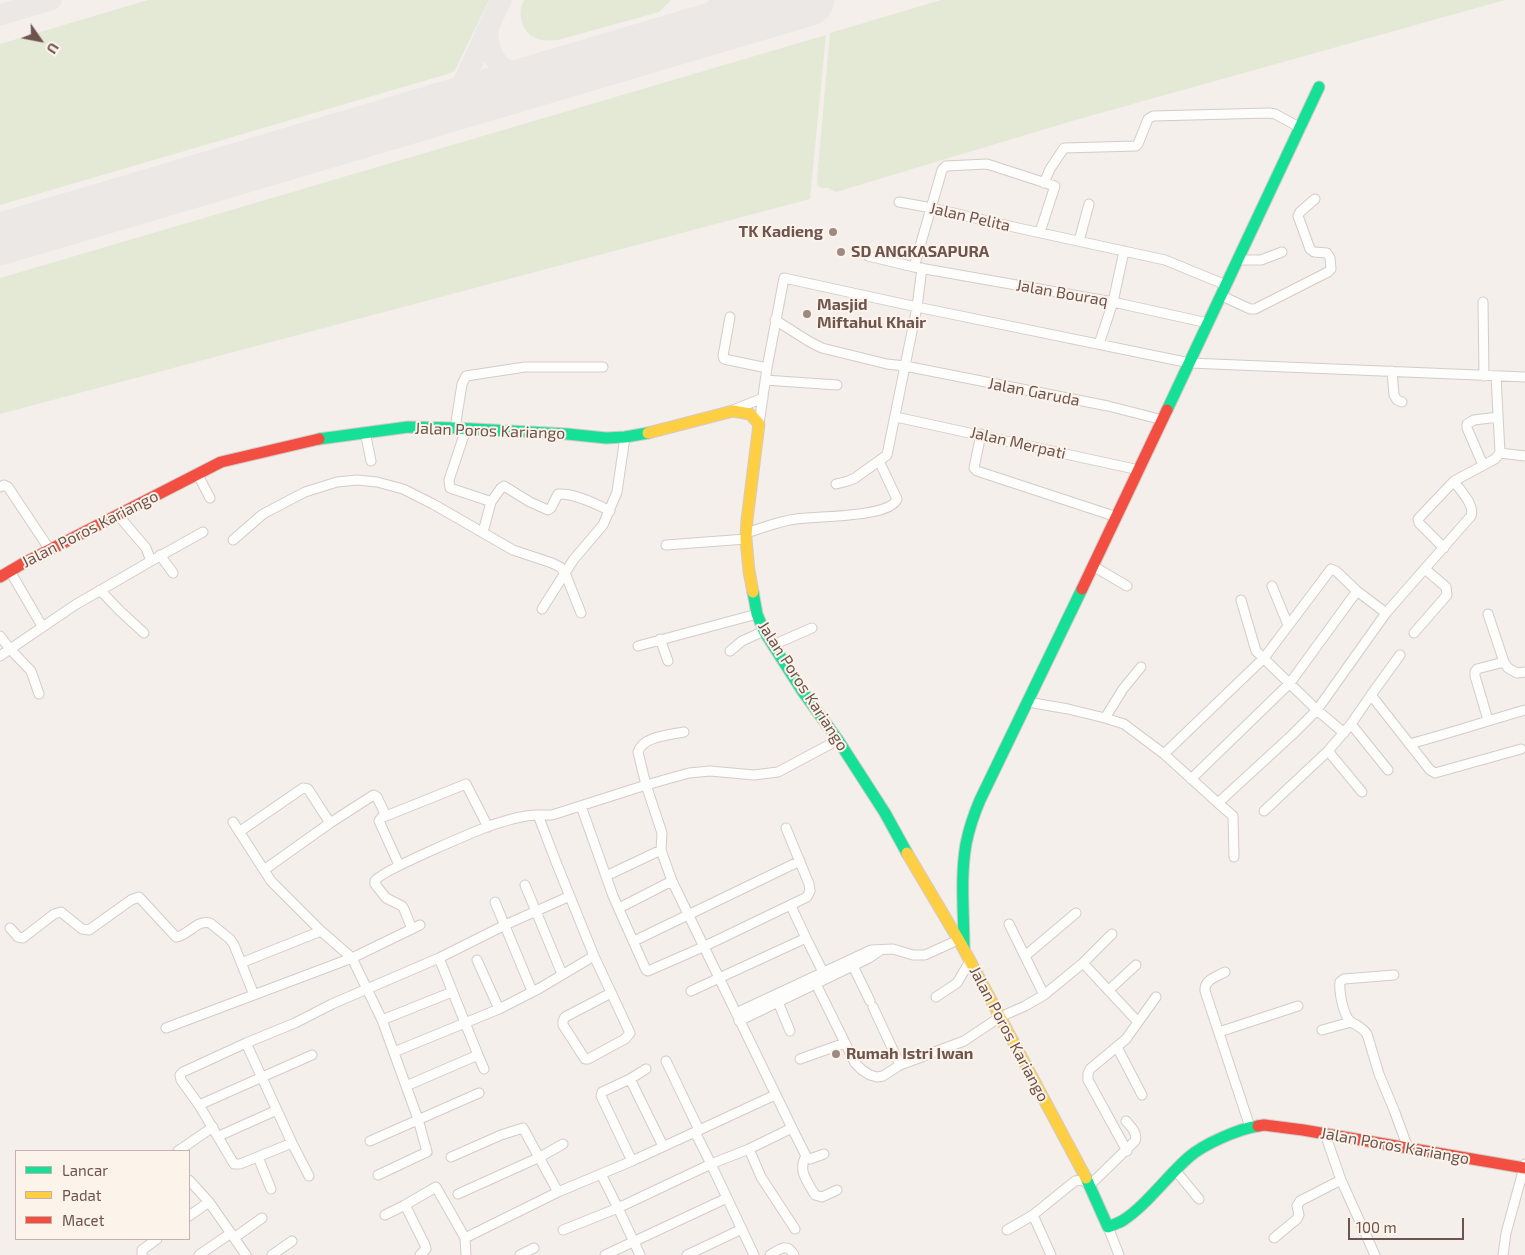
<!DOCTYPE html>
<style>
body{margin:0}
#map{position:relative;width:1525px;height:1255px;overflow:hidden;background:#f4efea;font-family:"Exo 2",sans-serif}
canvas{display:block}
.legend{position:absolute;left:15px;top:1150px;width:175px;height:90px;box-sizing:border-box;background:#fcf3ea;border:1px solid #c3b3ac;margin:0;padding:6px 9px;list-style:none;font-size:15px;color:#6e544e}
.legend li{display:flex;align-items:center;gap:10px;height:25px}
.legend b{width:25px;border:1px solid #c3b3ac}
.north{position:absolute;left:15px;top:15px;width:50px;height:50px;-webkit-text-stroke:4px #fcf3ea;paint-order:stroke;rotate:123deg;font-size:14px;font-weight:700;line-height:20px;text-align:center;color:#6e544e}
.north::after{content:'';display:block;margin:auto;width:18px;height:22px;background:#6e544e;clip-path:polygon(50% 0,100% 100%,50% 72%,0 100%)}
.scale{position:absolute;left:1348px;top:1218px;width:116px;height:22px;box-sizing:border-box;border:2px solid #6e544e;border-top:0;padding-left:6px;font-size:15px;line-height:18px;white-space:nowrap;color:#6e544e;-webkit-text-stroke:4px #fcf3ea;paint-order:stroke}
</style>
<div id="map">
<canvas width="1525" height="1255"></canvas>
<ul class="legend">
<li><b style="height:6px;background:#16e098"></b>Lancar</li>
<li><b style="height:6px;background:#ffcf43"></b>Padat</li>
<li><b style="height:6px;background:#f24e42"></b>Macet</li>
</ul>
<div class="north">U</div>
<div class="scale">100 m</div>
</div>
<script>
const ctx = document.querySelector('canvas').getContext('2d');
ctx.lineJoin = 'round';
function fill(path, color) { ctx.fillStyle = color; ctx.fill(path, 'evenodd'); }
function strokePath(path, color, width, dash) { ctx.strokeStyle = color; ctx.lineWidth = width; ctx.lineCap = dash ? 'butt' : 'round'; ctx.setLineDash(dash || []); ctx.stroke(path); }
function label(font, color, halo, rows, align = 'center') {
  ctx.font = font + ' "Exo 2",sans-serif'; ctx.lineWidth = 4; ctx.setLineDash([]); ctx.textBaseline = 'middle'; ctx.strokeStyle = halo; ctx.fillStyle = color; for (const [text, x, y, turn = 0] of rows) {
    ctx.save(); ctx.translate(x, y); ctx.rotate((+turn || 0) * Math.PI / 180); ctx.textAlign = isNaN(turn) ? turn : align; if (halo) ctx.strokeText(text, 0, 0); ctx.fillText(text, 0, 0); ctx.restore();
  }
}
const green = new Path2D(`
 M 148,0 L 489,0 L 455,70 L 451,73 L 0,205 L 0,44 Z
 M 524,0 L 671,0 L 659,12 L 558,40 C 553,40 547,41 542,40 C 523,37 516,16 524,0 Z
 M 941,0 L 1505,0 L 1072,121 L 836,192 L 828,188 L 822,188 L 818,186 L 817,179 L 830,33 Z
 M 826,35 L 810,199 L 0,414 L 0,278 Z`);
const taxiway = new Path2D(`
 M 0,15 L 51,0
 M 488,27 C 486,57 501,70 525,83
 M 686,36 C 704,25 711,20 721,0
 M 434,111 L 448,103 L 455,95 L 464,81 L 501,0`);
const runway = new Path2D(`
 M 0,239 L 808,0`);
const street = new Path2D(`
 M 1044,183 L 1050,169 L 1064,148 L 1136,146 L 1138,144 L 1148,119 L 1153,116 L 1269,113 L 1275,114 L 1301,128
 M 899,202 L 932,208 L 1018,228 L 1165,260 L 1226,285
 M 1079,241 L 1089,204
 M 868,256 L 914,267 L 1113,302 L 1208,323
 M 1238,260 L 1261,260 L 1282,252
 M 914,267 L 942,170 L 946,166 L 987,164 L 1055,186 L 1040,232
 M 922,268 L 917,307 L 905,366 L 1108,406 L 1163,420
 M 1222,296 L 1250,309 L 1255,309 L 1328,272 L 1331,269 L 1330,258 L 1327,253 L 1314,252 L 1310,249 L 1298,216 L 1300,212 L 1315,199
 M 1483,302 L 1484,376
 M 730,317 L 723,356 L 724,359 L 767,368
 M 775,320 L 810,342 L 822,348 L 887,364 L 905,366 L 887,455 L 855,478 L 848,481 L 836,484
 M 1099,344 L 1113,302 L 1124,251
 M 1392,371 L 1394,395 L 1397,400 L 1402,402
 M 765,380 L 837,385
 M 733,410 L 763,398
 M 896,417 L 1139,470
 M 759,424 L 767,368 L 784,278 L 917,307 L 1190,363 L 1525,377
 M 455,428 L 462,384 L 466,376 L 525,367 L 603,367
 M 466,429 L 449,480 L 450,488 L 489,501 L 491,502 L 483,532
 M 365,432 L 371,461
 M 981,434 L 974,468 L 977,471 L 1117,517
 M 1500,453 L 1525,456
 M 1483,465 L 1467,428 L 1467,424 L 1474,420 L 1498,417
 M 197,473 L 210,498
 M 0,487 L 4,485 L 8,487 L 50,550
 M 491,502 L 501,488 L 504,486 L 530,502 L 548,510 L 551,508 L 558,494 C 573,493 597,504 610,511
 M 746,533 C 763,528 779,521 796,519 C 815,516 890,518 897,499 L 879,461
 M 233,540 L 263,514 L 305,492 L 337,482 L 357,480 L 377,482 L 403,489 L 433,504 L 513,550 L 552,563 L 560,567 L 565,573 L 574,559 L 603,525 L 617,492 L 625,437
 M 666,545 L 746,539
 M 1444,548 L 1419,523 L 1418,519 L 1454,481
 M 160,555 L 173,573
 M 151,561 L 203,532
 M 1093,566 L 1127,586
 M 10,571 L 42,626
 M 1272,586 L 1288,625
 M 100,590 L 119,610 L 144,633
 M 542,609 L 565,573 L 581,613
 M 1488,614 L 1504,662 L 1508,668 L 1517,673 L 1525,672
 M 1414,633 L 1447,595 L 1446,587 L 1425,569
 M 0,636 L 10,649 L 31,671 L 39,694
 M 660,639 L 668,661
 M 773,645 L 812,628
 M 638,646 L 757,614
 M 730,651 L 742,641 L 764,631
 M 1400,655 L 1371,695 L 1430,770 L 1435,773 L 1521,749
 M 0,656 L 75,605 L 151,561 L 146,548 L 118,515
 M 1028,702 L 1068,709 L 1105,718 L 1124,724 L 1164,754 L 1218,803 L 1292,735 L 1317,710 L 1256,651 L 1241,600
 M 1105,718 L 1123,689 L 1141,667
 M 1488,720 L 1475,676 L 1475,672 L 1477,669 L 1504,662
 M 1351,724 L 1388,770
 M 684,732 C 670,735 643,736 638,752 L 646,785 L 662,833 L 661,850 L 672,881 L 792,1128
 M 1344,733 L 1317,710 L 1386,613 L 1471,516 C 1475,504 1460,491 1454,481 L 1495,459 L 1500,453 L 1496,376
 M 1409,744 C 1448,734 1486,721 1525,710
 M 1328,751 L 1362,792
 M 1164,754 L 1264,658 L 1331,569 L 1336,571 L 1357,591 L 1386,613
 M 1191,779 L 1290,683 L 1357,591
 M 1218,803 L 1233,816 L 1234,857
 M 581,806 L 613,896 L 646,970 L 648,971 L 703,947 L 807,897 L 810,891 L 809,884 L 786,828
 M 1264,811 L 1328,751 L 1351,724 L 1371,695
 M 233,822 L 271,881 L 321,931 L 352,958 L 382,1020 L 418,1119 L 427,1152 L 378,1175
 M 239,832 L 303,788 L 308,789 L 330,823
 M 399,865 L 379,821 L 381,818 L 466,784 L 488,827
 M 264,870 L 330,823 L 372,796 L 374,795 L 377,797 L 386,816
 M 606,876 L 661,850
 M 525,885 L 562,974
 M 495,902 L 532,991
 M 791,906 L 806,938
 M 619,908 L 672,881
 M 1009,924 L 1044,995
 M 10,928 L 18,937 L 23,938 L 54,914 L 61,912 L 82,929 L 89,930 L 131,900 L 139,897 L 176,937 C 188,936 197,919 210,923 L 230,939 L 234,945 L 254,995
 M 412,929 L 404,909 L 402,906 L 386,898 L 375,884 L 375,881 C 380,871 474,832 489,826 C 505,821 522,815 538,815
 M 634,941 L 800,861
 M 1025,956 L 1076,913
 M 477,960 L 499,1009
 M 241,963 L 321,931
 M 1083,963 L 1138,1022
 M 853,966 L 870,1001
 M 1225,972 C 1216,977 1204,980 1205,991 L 1250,1127
 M 1394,975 L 1344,979 L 1340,982 C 1339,991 1343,1016 1351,1022 C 1358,1026 1362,1027 1367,1034 L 1379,1074 L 1394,1110 L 1408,1148
 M 816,984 L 855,1063 L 862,1070 L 870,1075 L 877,1077 L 883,1076 L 900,1065 L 964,1041 L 1000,1017 L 1025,1006 L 1044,995 L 1083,963 L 1112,934
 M 1109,990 L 1136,965
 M 691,991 L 806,938 L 823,972
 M 611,993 L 565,1017 L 563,1021 L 563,1025 L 585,1059 L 588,1059 L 625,1039 L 630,1033 L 594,956 L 556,862 L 538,815 L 552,815 L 646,785 L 689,773 L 710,771 L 754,775 L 778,772 L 838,740
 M 936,997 L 957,983 L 970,961
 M 778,1002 L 790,1031
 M 873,1007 L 900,1065
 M 736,1013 L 871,950 L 893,949 L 913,955 L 925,955 L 958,940
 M 382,1020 L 452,992
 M 739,1021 L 869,958 L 881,950
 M 166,1028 L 352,958 L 420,925
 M 1322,1030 L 1351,1022
 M 1219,1032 L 1298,1006
 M 246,1043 L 292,1143 L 309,1176
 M 1117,1047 L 1142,1095
 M 394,1052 L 499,1009 L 540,988 L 594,956
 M 478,1055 L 484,1069
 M 800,1059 L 845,1043
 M 666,1061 L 699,1130
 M 630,1079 L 646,1069
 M 406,1086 L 478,1055 L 439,958
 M 199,1105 L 312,1055
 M 1325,1134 L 1341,1180 L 1375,1255
 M 219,1136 L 277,1110
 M 370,1141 L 479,1093
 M 292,1143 L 240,1164 L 234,1164 L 199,1105 L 181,1080 L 180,1075 L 183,1072 L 246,1043 L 295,1023 L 332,1004 L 439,958 L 505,925 L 570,896
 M 749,1149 L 761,1177 L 795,1229
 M 178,1151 L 213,1127
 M 1127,1151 L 1088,1080 L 1088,1074 L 1090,1069 L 1126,1039 L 1156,997
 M 806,1156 L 810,1159 L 824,1154
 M 258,1157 L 271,1189
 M 451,1157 L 501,1135 L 523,1128 L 558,1192 L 632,1161 L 695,1132
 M 632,1161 L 601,1096 L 602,1092 L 630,1079 L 663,1146
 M 1175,1170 L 1199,1199
 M 601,1174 L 618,1208 L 711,1164 L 695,1132 L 775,1095
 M 189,1180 L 209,1202 L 246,1255
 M 458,1194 L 540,1157 L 563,1144
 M 385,1215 L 405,1205
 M 1033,1215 L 1051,1255
 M 189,1216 L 209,1202
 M 1108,1227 L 1119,1255
 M 563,1230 L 618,1208 L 640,1255
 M 1007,1230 L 1033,1215 L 1075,1181 L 1082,1180 L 1090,1185 L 1135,1141 C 1138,1133 1131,1127 1126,1121
 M 234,1238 L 262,1218
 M 1274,1238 L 1297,1219 L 1299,1215 L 1297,1206 L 1300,1201 L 1341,1180
 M 142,1255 L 142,1250 L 157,1239
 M 199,1255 L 231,1233
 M 272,1255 L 292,1241
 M 420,1255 L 426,1249 L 425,1245 L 405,1205 L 436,1187 L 465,1238
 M 466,1255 L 465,1238 L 558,1192
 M 520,1255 L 534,1248
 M 605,1255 L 727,1198
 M 687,1255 L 742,1229
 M 754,1255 L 711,1164 L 749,1149 L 792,1128 L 806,1156 C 797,1171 808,1182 815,1195 L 822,1197 L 837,1190
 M 770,1255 C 780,1249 787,1242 794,1255
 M 1503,1255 L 1506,1233 L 1525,1164`);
const fast = new Path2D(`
 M 1167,410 L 1319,87
 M 319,439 L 408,427 L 455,428 L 567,434 L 606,438 L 625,437 L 648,433
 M 753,592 L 757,614 L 764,631 L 803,692 L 838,740 L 885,813 L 907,853
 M 964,948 C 964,914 960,878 966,844 C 969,829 974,814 980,800 L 1082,589
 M 1086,1178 L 1108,1227 C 1113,1225 1118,1223 1122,1221 C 1146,1206 1167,1176 1189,1157 C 1204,1144 1238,1129 1258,1126`);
const slow = new Path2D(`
 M 648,433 L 733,411 L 750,414 L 759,424 L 747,520 L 746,539 L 749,571 L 753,592
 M 907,853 L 961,944 L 1086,1178`);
const jam = new Path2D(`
 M 0,577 L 22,564 L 221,462 L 319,439
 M 1082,589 L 1167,410
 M 1258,1126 L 1264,1125 L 1303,1130 L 1525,1168`);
const markers = [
 [833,232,5,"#9d8a85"],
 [841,252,5,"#9d8a85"],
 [807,314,5,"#9d8a85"],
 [836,1054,5,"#9d8a85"]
];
const streetNames = [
 ["Jalan Pelita",970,217,13],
 ["Jalan Bouraq",1062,293,10],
 ["Jalan Garuda",1034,392,11],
 ["Jalan Poros Kariango",490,431,2],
 ["Jalan Merpati",1018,443,13],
 ["Jalan Poros Kariango",90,529,-27],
 ["Jalan Poros Kariango",803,686,57],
 ["Jalan Poros Kariango",1009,1034,62],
 ["Jalan Poros Kariango",1395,1146,10]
];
const poiNames = [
 ["TK Kadieng",823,232,"right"],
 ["SD ANGKASAPURA",851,252],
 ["Masjid",817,305],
 ["Miftahul Khair",817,323],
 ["Rumah Istri Iwan",846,1054]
];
fill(green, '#e4e9d6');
strokePath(taxiway, '#ece8e6', 21);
strokePath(runway, '#ece8e6', 52);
strokePath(street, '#d3ccc8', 11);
strokePath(fast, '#d3cac6', 13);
strokePath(slow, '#d3cac6', 13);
strokePath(jam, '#d3cac6', 13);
strokePath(street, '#fdfdfc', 9);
strokePath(fast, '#16e098', 11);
strokePath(slow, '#ffcf43', 11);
strokePath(jam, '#f24e42', 11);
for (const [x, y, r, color] of markers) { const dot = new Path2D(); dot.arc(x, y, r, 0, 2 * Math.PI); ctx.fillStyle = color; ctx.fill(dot); strokePath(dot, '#fcf3ea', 2); }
label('16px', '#6e544e', '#fcf3ea', streetNames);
label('bold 16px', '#6e544e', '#fcf3ea', poiNames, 'left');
</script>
